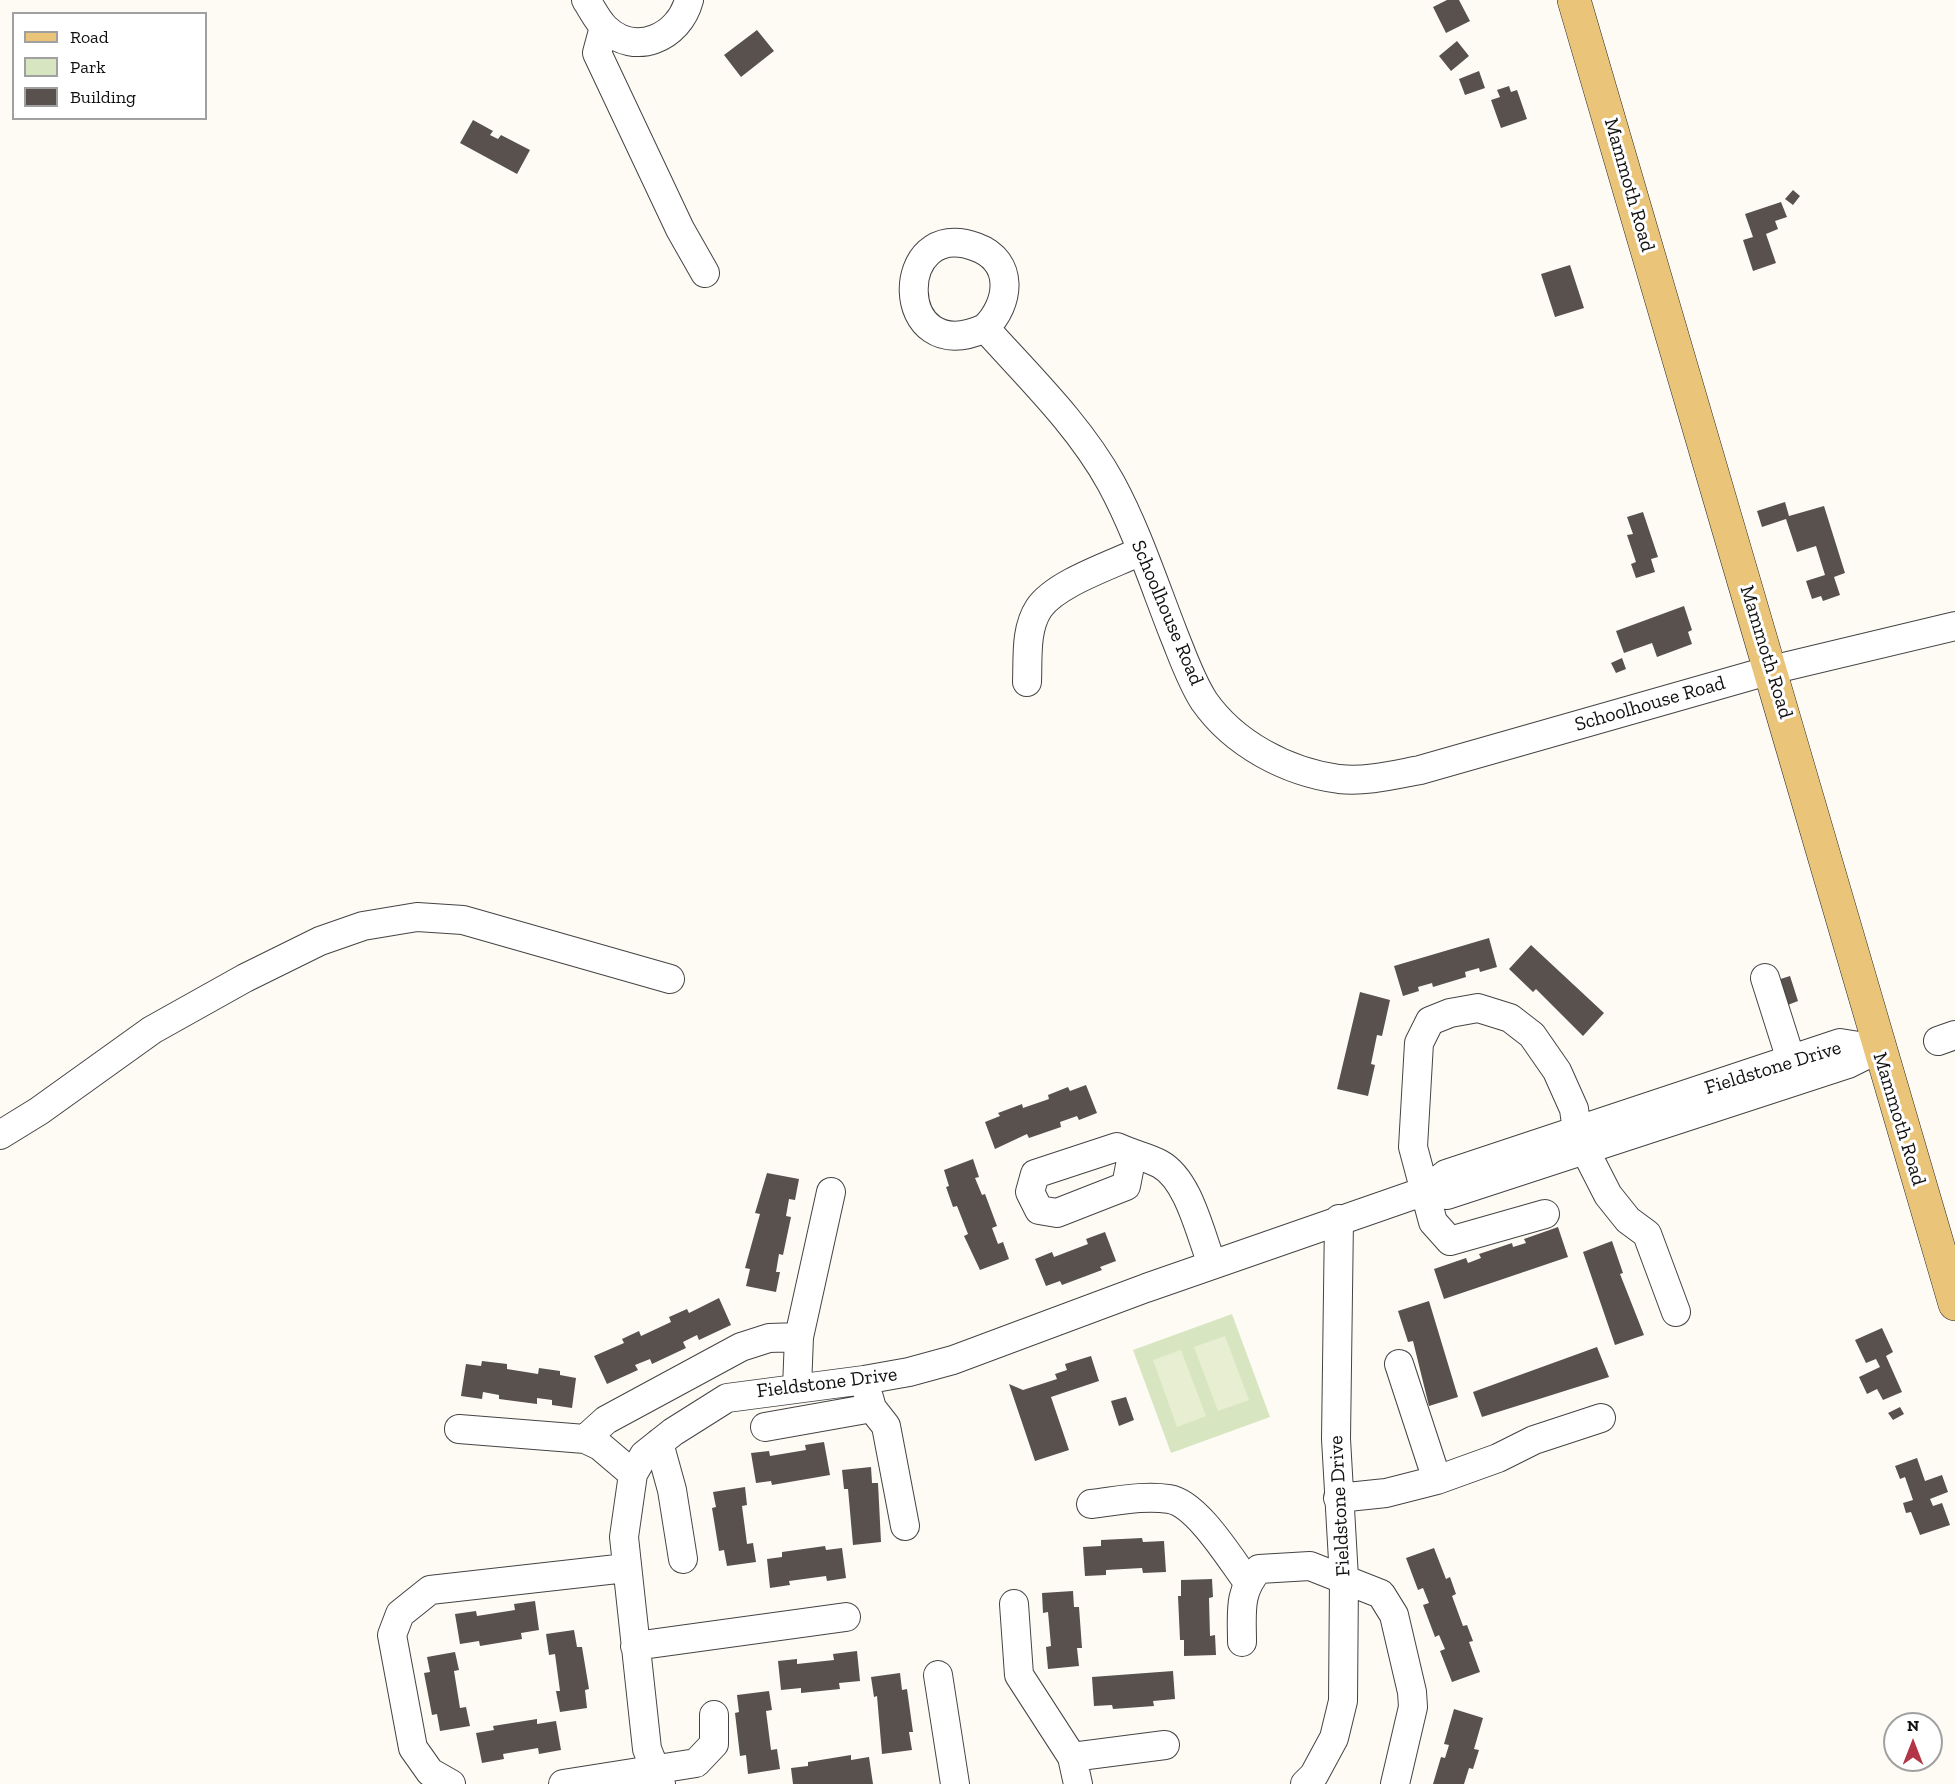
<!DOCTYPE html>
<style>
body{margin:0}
#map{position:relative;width:1955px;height:1784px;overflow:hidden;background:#fefbf5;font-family:"Zilla Slab",serif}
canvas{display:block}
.legend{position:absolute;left:12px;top:12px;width:195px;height:108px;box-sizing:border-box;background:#fff;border:2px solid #a0a0a0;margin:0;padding:8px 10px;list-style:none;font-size:18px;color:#111}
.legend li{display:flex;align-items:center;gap:12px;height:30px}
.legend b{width:30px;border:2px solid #a0a0a0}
.north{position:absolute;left:1883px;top:1712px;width:60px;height:60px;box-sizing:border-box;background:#fff;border:2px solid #a0a0a0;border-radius:50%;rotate:0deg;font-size:16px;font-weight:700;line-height:24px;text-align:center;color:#111}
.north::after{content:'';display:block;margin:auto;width:21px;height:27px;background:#b33647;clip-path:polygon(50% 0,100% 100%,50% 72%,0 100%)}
</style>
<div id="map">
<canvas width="1955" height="1784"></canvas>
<ul class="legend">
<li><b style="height:8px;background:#eac579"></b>Road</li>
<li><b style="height:16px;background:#d7e6c1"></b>Park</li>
<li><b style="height:16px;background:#58514e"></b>Building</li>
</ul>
<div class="north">N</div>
</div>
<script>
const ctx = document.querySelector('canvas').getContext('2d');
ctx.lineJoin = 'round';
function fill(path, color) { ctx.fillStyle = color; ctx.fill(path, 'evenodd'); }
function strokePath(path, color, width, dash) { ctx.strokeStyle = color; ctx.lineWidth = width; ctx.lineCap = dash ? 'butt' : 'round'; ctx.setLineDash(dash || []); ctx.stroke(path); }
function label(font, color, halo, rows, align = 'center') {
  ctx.font = font + ' "Zilla Slab",serif'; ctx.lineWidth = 6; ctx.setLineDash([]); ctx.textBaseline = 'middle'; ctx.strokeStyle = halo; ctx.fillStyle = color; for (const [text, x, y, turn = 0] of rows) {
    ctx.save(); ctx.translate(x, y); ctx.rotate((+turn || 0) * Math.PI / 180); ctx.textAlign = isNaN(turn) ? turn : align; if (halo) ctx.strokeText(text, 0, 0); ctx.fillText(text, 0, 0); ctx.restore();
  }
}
const green = new Path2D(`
 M 1232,1314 L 1270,1417 L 1171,1453 L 1133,1350 Z`);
const pitch = new Path2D(`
 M 1225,1336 L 1249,1400 L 1218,1411 L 1194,1347 Z
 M 1181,1350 L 1206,1416 L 1177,1427 L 1153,1360 Z`);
const building = new Path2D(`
 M 1447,0 L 1459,0 L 1470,21 L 1446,33 L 1433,7 Z
 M 757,30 L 774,51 L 741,77 L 724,55 Z
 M 1457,41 L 1469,56 L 1451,71 L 1439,56 Z
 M 1479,71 L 1485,88 L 1465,95 L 1459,79 Z
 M 1509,86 L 1511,92 L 1517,90 L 1527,119 L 1501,128 L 1491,100 L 1500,97 L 1497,90 Z
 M 473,120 L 493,131 L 490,135 L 498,139 L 501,135 L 530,150 L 517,174 L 460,143 Z
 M 1793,190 L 1800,196 L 1793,205 L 1785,199 Z
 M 1781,202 L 1787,217 L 1775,221 L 1778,229 L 1766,234 L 1776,263 L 1753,271 L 1743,240 L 1753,237 L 1745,214 Z
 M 1570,265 L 1584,308 L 1555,317 L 1541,274 Z
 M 1785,502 L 1789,516 L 1824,506 L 1845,573 L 1834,577 L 1840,595 L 1823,601 L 1821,596 L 1812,599 L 1806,581 L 1825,575 L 1816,546 L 1797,552 L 1786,519 L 1762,527 L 1757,511 Z
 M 1643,512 L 1658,557 L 1651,559 L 1655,572 L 1636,578 L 1631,564 L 1636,562 L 1627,535 L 1633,534 L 1627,517 Z
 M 1684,606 L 1692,630 L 1688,632 L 1692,644 L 1657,657 L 1652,643 L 1624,653 L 1616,631 Z
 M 1622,658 L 1626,669 L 1616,673 L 1611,663 Z
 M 1489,938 L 1497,967 L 1480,972 L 1479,968 L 1465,972 L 1466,977 L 1433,987 L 1432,983 L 1418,987 L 1419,991 L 1403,996 L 1394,966 Z
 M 1531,945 L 1604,1013 L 1583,1036 L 1536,989 L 1533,992 L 1509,969 Z
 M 1790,976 L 1798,1001 L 1780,1008 L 1771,982 Z
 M 1360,992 L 1390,1000 L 1382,1036 L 1377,1035 L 1371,1064 L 1375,1065 L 1368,1096 L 1337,1089 Z
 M 1086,1085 L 1097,1113 L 1079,1120 L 1077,1116 L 1060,1122 L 1061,1127 L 1029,1138 L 1027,1134 L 995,1149 L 985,1122 L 1000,1116 L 998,1113 L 1022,1104 L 1023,1108 L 1049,1099 L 1048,1095 L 1068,1087 L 1070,1091 Z
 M 973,1159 L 979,1177 L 975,1178 L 982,1195 L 985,1194 L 997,1226 L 992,1228 L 998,1244 L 1003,1242 L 1009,1259 L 980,1270 L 964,1236 L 968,1234 L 957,1206 L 953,1207 L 946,1187 L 949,1186 L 944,1170 Z
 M 767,1173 L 799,1179 L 795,1200 L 789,1199 L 786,1216 L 791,1217 L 783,1255 L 779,1254 L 776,1272 L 780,1272 L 776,1292 L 746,1286 L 750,1269 L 745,1268 L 760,1214 L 755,1213 Z
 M 1558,1227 L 1568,1257 L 1444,1299 L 1434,1269 L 1466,1258 L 1468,1263 L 1481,1258 L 1479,1254 L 1512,1243 L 1513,1247 L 1526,1243 L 1524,1239 Z
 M 1105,1232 L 1116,1261 L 1100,1267 L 1102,1270 L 1062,1285 L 1060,1281 L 1046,1286 L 1035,1259 L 1052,1252 L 1054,1257 L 1088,1244 L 1086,1239 Z
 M 1612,1241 L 1623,1273 L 1620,1274 L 1644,1335 L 1615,1345 L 1583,1252 Z
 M 719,1298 L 731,1325 L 699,1340 L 697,1335 L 683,1342 L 686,1348 L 652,1364 L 650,1359 L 635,1365 L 638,1370 L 607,1384 L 594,1356 L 624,1343 L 622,1339 L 639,1331 L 641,1336 L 671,1322 L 669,1317 L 687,1309 L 689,1313 Z
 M 1429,1301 L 1458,1397 L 1429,1406 L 1413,1341 L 1408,1342 L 1398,1311 Z
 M 1882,1328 L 1893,1352 L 1886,1356 L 1902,1392 L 1883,1400 L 1877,1389 L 1867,1394 L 1859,1377 L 1880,1367 L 1876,1359 L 1866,1363 L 1855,1340 Z
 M 1597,1347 L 1609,1377 L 1482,1417 L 1473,1392 Z
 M 1091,1356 L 1099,1381 L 1051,1397 L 1069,1450 L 1035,1461 L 1009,1384 L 1023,1390 L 1057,1379 L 1055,1374 L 1067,1370 L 1065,1364 Z
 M 482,1361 L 507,1364 L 507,1369 L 538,1374 L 539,1368 L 560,1371 L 560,1375 L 576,1378 L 572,1408 L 552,1405 L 552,1400 L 537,1398 L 537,1404 L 499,1399 L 499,1395 L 483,1392 L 482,1399 L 461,1396 L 466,1364 L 481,1366 Z
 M 1126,1397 L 1134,1420 L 1119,1426 L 1111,1401 Z
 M 1900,1407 L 1904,1414 L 1893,1420 L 1888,1413 Z
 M 824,1442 L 830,1475 L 772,1485 L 771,1481 L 756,1483 L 751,1453 L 769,1451 L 770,1456 L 806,1450 L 805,1445 Z
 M 1917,1458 L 1925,1481 L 1942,1475 L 1948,1492 L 1930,1499 L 1933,1506 L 1942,1503 L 1950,1525 L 1920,1535 L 1911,1512 L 1906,1513 L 1903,1503 L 1913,1500 L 1905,1477 L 1900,1479 L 1895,1466 Z
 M 871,1467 L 872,1483 L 878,1483 L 881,1542 L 853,1545 L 848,1489 L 844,1489 L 842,1470 Z
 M 745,1487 L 747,1505 L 742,1506 L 747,1544 L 753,1543 L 756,1562 L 727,1566 L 724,1550 L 719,1551 L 712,1508 L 716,1507 L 713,1492 Z
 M 1142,1538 L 1143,1542 L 1164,1541 L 1166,1572 L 1143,1573 L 1142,1568 L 1106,1570 L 1106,1575 L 1085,1576 L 1083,1547 L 1101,1546 L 1101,1540 Z
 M 825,1546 L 826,1550 L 842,1548 L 846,1578 L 827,1581 L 826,1576 L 789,1581 L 790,1585 L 770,1588 L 767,1559 L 782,1557 L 782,1552 Z
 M 1434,1548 L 1446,1579 L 1450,1577 L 1456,1594 L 1452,1596 L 1463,1626 L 1467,1625 L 1473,1641 L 1469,1642 L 1480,1672 L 1452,1682 L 1440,1651 L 1445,1649 L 1439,1635 L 1435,1637 L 1423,1605 L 1429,1603 L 1423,1588 L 1418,1590 L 1406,1558 Z
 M 1212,1579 L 1213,1597 L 1209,1598 L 1210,1636 L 1215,1635 L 1216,1655 L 1184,1656 L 1184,1640 L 1180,1640 L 1178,1596 L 1181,1596 L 1181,1580 Z
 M 1073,1591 L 1074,1607 L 1079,1607 L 1082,1648 L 1077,1648 L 1079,1666 L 1048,1669 L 1046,1647 L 1051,1646 L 1048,1612 L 1043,1613 L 1042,1593 Z
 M 535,1601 L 539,1630 L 521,1633 L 522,1639 L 480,1646 L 479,1641 L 460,1644 L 455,1614 L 476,1611 L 477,1616 L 515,1610 L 514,1604 Z
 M 574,1630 L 577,1647 L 582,1647 L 589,1689 L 585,1690 L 587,1708 L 560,1712 L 556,1691 L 560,1691 L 555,1654 L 549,1655 L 546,1634 Z
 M 857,1651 L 860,1681 L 839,1683 L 840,1689 L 801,1693 L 801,1688 L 781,1690 L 778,1661 L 797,1659 L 797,1664 L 834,1660 L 833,1654 Z
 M 455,1652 L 459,1670 L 454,1671 L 460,1708 L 466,1707 L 470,1726 L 440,1731 L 437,1714 L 432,1715 L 424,1673 L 430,1672 L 427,1657 Z
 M 1173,1671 L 1175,1699 L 1153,1701 L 1154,1706 L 1113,1709 L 1112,1705 L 1094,1706 L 1092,1677 Z
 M 900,1673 L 902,1690 L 907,1689 L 913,1732 L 909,1732 L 912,1750 L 882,1754 L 877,1696 L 874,1697 L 871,1677 Z
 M 769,1691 L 772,1710 L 766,1711 L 771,1750 L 777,1749 L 780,1769 L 748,1774 L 746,1755 L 740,1756 L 735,1713 L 739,1712 L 737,1695 Z
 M 1454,1709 L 1483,1718 L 1474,1749 L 1479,1750 L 1473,1769 L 1469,1768 L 1464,1784 L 1433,1784 L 1441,1757 L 1445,1758 L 1449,1745 L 1444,1744 Z
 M 537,1719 L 537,1724 L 556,1721 L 561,1750 L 539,1754 L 538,1748 L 503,1754 L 504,1759 L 482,1763 L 476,1733 L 494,1730 L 493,1726 Z
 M 851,1755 L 851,1760 L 869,1757 L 873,1784 L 793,1784 L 791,1768 L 808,1766 L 808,1762 Z`);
const minor = new Path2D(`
 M 586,0 C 592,9 597,20 605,28 C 635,57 679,38 689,0
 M 604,27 L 597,53 L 680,229 L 705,273
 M 985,328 C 891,371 892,215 976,247 C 1015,261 1010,304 985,328 C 1029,377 1079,425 1111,483 C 1137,531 1154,584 1174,635 C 1183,657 1191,681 1204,701 C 1234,744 1287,772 1339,779 C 1366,782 1393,775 1420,770 L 1771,670 L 1955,626
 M 1027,682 C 1028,658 1025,629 1039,608 C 1056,583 1112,565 1141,551
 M 1765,978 L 1791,1060
 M 1938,1041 L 1955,1035
 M 0,1135 L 39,1111 L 152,1030 L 245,978 L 320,941 L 363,926 L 417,917 L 463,920 L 670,979
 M 1132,1155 L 1126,1186 L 1057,1213 L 1039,1210 L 1030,1192 L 1035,1174 L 1117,1147 C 1131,1154 1147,1157 1160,1164 C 1189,1180 1200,1234 1212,1264
 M 1425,1191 L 1447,1195 L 1848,1064 L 1878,1049
 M 1545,1214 L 1450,1241 L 1433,1222 L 1413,1147 L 1419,1043 L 1430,1021 L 1450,1013 L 1478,1008 L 1510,1018 L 1532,1035 L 1557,1071 L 1574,1109 L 1577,1131 L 1585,1150 L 1608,1195 L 1628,1220 L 1647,1234 L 1676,1312
 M 1399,1364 L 1437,1480
 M 864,1380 L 872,1408 L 886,1426 L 905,1526
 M 797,1388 L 799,1337 L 831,1192
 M 765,1427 L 872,1408
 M 459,1429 L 585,1439 L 600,1446 L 633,1474
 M 585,1439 L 606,1420 L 741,1347 L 769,1338 L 799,1337
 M 659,1443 L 672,1490 L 683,1559
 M 1338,1498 L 1386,1493 L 1437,1480 L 1498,1458 L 1534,1440 L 1601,1418
 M 1091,1504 C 1117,1501 1144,1495 1169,1499 C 1197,1503 1231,1560 1247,1581
 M 1014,1604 L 1019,1675 L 1072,1757 L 1078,1784
 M 1242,1642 C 1242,1613 1238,1591 1259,1569 L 1310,1566 L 1381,1594 L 1394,1615 L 1412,1692 L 1413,1707 L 1395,1784
 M 635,1646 L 846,1617
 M 938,1675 L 955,1784
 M 1072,1757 L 1165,1745
 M 451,1784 L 430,1772 L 413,1748 L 392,1635 L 400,1614 L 430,1590 L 626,1568
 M 563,1784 L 696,1763 L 714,1744 L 714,1715
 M 661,1784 L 647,1749 L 624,1537 L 633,1474 L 644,1455 L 673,1432 L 727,1398 L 864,1380 L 909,1372 L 953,1360 L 1146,1288 L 1425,1191 L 1446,1174 L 1840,1043 L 1878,1049
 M 1305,1784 L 1314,1775 L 1334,1738 L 1343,1701 L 1344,1578 L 1336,1439 L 1339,1219`);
const major = new Path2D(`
 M 1574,0 C 1705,434 1825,870 1955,1304`);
const streetNames = [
 ["Mammoth Road",1629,185,74],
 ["Schoolhouse Road",1167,613,67],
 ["Mammoth Road",1766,652,73],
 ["Schoolhouse Road",1650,704,-16],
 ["Fieldstone Drive",1773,1068,-17],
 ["Mammoth Road",1899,1119,73],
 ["Fieldstone Drive",827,1383,-7],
 ["Fieldstone Drive",1340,1506,-93]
];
fill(green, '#d7e6c1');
fill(pitch, '#e7eed2');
fill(building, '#58514e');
strokePath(minor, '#444', 30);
strokePath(major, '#222', 34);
strokePath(minor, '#fff', 28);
strokePath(major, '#eac579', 33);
label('20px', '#111', '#fff', streetNames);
</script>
